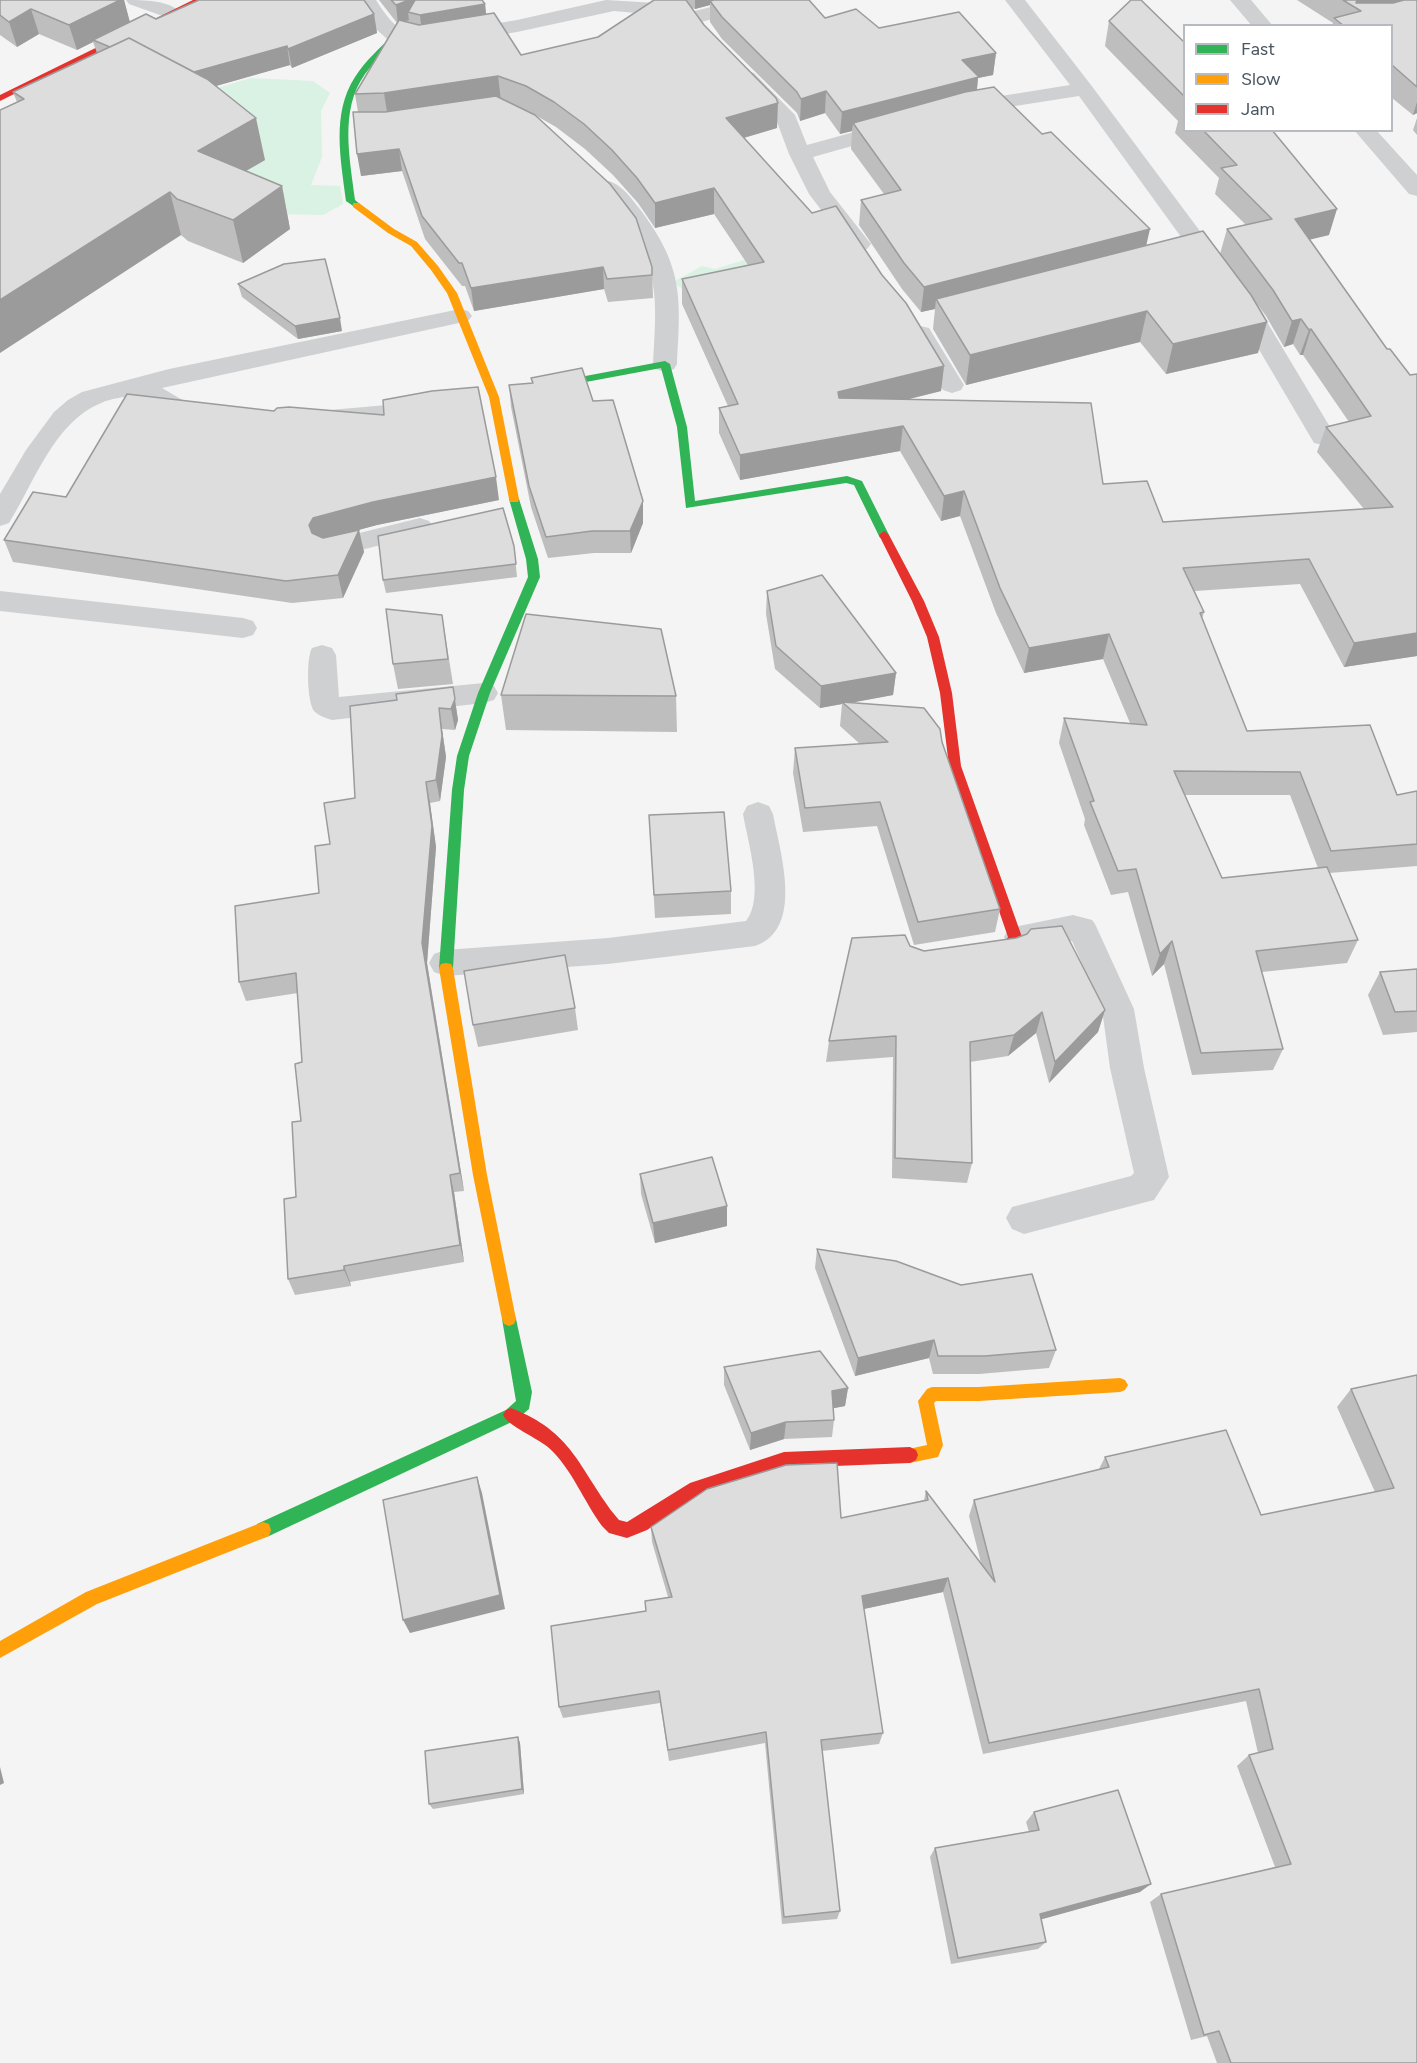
<!DOCTYPE html>
<style>
body{margin:0}
#map{position:relative;width:1417px;height:2063px;overflow:hidden;background:#f4f4f4;font-family:Figtree,sans-serif}
canvas{display:block}
.legend{position:absolute;left:1183px;top:24px;width:210px;height:108px;box-sizing:border-box;background:#fff;border:2px solid #b7bbc0;margin:0;padding:8px 10px;list-style:none;font-size:18px;color:#4a5661}
.legend li{display:flex;align-items:center;gap:12px;height:30px}
.legend b{width:30px;border:2px solid #b7bbc0}
</style>
<div id="map">
<canvas width="1417" height="2063"></canvas>
<ul class="legend">
<li><b style="height:8px;background:#30b455"></b>Fast</li>
<li><b style="height:8px;background:#ff9f0a"></b>Slow</li>
<li><b style="height:8px;background:#e5322d"></b>Jam</li>
</ul>
</div>
<script>
const ctx = document.querySelector('canvas').getContext('2d');
ctx.lineJoin = 'round';
function fill(path, color) { ctx.fillStyle = color; ctx.fill(path, 'evenodd'); }
function strokePath(path, color, width, dash) { ctx.strokeStyle = color; ctx.lineWidth = width; ctx.lineCap = dash ? 'butt' : 'round'; ctx.setLineDash(dash || []); ctx.stroke(path); }
const green = new Path2D(`
 M 251,78 L 313,81 L 330,93 L 321,111 L 322,157 L 311,185 L 340,186 L 343,204 L 323,215 L 283,214 L 204,224 L 170,242 L 156,228 L 263,161 L 208,91 Z
 M 782,248 L 796,267 L 684,290 L 673,282 L 702,266 L 715,269 Z`);
const street = new Path2D(`
 M 126,0 C 143,0 170,0 181,13 L 178,17 L 171,19 L 129,4 Z
 M 356,0 L 376,0 C 388,19 399,34 422,36 L 517,20 L 606,0 L 673,4 L 695,11 L 738,0 L 771,0 L 768,4 L 694,24 L 670,16 L 614,11 L 517,32 L 422,48 L 387,39 L 375,28 Z
 M 1005,0 L 1025,0 L 1091,85 L 1264,317 L 1336,437 L 1332,443 L 1323,445 L 1314,443 L 1244,324 L 1079,96 L 964,114 L 956,113 L 953,108 L 956,103 L 964,102 L 1070,85 Z
 M 1230,0 L 1251,0 L 1273,26 L 1252,26 Z
 M 747,71 L 754,73 L 795,115 L 807,145 L 894,121 L 902,122 L 905,127 L 902,132 L 813,157 L 830,192 L 871,244 L 867,249 L 859,251 L 851,249 L 809,194 L 789,154 L 777,122 L 736,77 L 740,73 Z
 M 1354,130 L 1376,130 L 1417,175 L 1417,196 L 1409,194 Z
 M 609,181 C 622,185 631,198 639,208 C 683,266 681,295 677,364 L 674,369 L 665,372 L 656,369 L 653,364 C 656,309 661,273 628,224 C 619,211 607,201 598,188 L 601,183 Z
 M 460,309 L 468,311 L 472,316 L 468,321 L 162,388 L 191,405 L 210,409 L 214,415 L 210,421 C 184,428 159,407 137,395 C 125,397 112,398 101,403 C 54,422 34,483 9,523 L 0,526 L 0,494 L 26,450 L 54,412 L 68,400 L 82,392 L 169,369 Z
 M 920,326 L 929,328 L 932,333 L 964,385 L 961,390 L 952,393 L 943,390 L 940,385 L 908,333 L 911,328 Z
 M 426,398 L 435,400 L 439,406 L 435,412 L 387,421 L 330,426 L 321,424 L 317,418 L 321,412 L 330,410 L 387,405 Z
 M 420,518 L 429,521 L 433,527 L 429,533 L 329,558 L 319,555 L 316,549 L 319,543 Z
 M 0,591 L 243,618 L 253,621 L 257,628 L 253,635 L 243,638 L 0,611 Z
 M 322,645 L 332,648 L 336,655 L 339,697 L 484,683 L 494,686 L 498,693 L 494,700 L 484,703 L 332,720 C 326,718 319,716 314,711 C 307,702 306,658 312,648 Z
 M 758,802 L 769,806 L 773,814 C 780,852 805,929 755,946 L 608,964 L 445,976 L 434,972 L 429,963 L 434,954 L 445,950 L 608,938 L 746,921 C 765,897 748,843 743,814 L 747,806 Z
 M 1073,915 L 1092,920 L 1095,924 L 1134,1009 L 1144,1068 L 1169,1177 L 1154,1200 L 1024,1234 L 1012,1229 L 1006,1218 L 1012,1207 L 1131,1176 L 1134,1173 L 1110,1068 L 1102,1009 L 1072,941 L 1020,950 L 1009,946 L 1004,937 L 1009,928 Z`);
const fast = new Path2D(`
 M 393,35 L 400,37 C 389,50 375,60 365,74 C 339,110 350,159 355,200 L 361,205 L 356,208 L 346,201 C 341,160 331,114 355,77 C 365,61 380,48 393,35 Z
 M 665,361 L 670,364 L 687,427 L 695,501 L 847,476 L 862,481 L 889,535 L 888,538 L 880,538 L 854,485 L 846,483 L 686,508 L 677,427 L 661,368 L 543,390 L 538,387 L 543,384 Z
 M 514,495 L 519,499 L 538,559 L 540,577 L 490,693 L 469,756 L 464,790 L 453,968 L 451,972 L 441,972 L 439,968 L 452,790 L 457,756 L 478,693 L 528,577 L 526,559 L 509,499 Z
 M 509,1312 L 514,1314 L 516,1319 L 532,1392 L 529,1409 L 516,1420 L 269,1536 L 263,1538 L 257,1536 L 255,1530 L 257,1524 L 506,1410 L 516,1401 L 502,1319 L 504,1314 Z`);
const slow = new Path2D(`
 M 353,203 L 359,203 L 394,229 L 417,242 L 438,266 L 457,293 L 499,397 L 519,499 L 518,502 L 510,502 L 509,499 L 489,397 L 447,293 L 431,270 L 411,246 L 388,233 L 353,207 Z
 M 446,963 L 451,964 L 453,968 L 487,1175 L 516,1319 L 514,1324 L 509,1326 L 504,1324 L 502,1319 L 473,1175 L 439,968 L 441,964 Z
 M 1120,1378 L 1125,1380 L 1128,1385 L 1125,1390 L 1120,1392 L 979,1401 L 936,1401 L 934,1403 L 943,1445 L 938,1457 L 910,1463 L 904,1460 L 902,1455 L 904,1450 L 927,1445 L 918,1401 L 927,1389 L 932,1387 L 979,1387 Z
 M 263,1522 L 269,1524 L 271,1530 L 269,1536 L 97,1604 L 0,1658 L 0,1641 L 86,1592 Z`);
const jam = new Path2D(`
 M 193,0 L 203,0 L 0,101 L 0,95 Z
 M 884,531 L 889,535 L 924,601 L 939,637 L 952,693 L 961,766 L 1022,937 L 1015,949 L 1010,950 L 975,954 L 970,953 L 968,949 L 970,945 L 975,944 L 1006,940 L 1008,937 L 949,766 L 940,693 L 927,637 L 912,601 L 879,535 Z
 M 511,1408 C 573,1432 578,1467 614,1514 L 619,1520 L 627,1522 L 690,1483 L 784,1452 L 910,1447 L 916,1450 L 918,1455 L 916,1460 L 910,1463 L 784,1468 L 700,1494 L 647,1530 L 627,1538 L 609,1533 L 602,1526 C 583,1500 572,1469 549,1448 C 538,1438 508,1426 503,1415 L 506,1410 Z`);
const wall = new Path2D(`
 M 0,0 L 124,0 L 130,22 L 156,19 L 374,14 L 377,33 L 292,68 L 290,65 L 216,86 L 265,160 L 246,171 L 282,186 L 290,229 L 243,263 L 188,241 L 181,235 L 17,102 L 13,92 L 97,53 L 93,42 L 77,50 L 39,34 L 17,47 L 0,35 Z
 M 379,0 L 482,0 L 485,4 L 486,14 L 521,55 L 598,37 L 654,0 L 809,0 L 825,18 L 879,28 L 996,53 L 993,75 L 978,78 L 977,90 L 1147,245 L 1220,254 L 1227,229 L 1246,225 L 1215,194 L 1219,178 L 1175,133 L 1178,121 L 1105,46 L 1109,21 L 1185,43 L 1185,130 L 1272,130 L 1329,235 L 1310,239 L 1387,349 L 1417,656 L 1344,667 L 1300,584 L 1195,591 L 1204,612 L 1202,619 L 1247,731 L 1397,795 L 1417,791 L 1417,866 L 1329,873 L 1358,940 L 1347,963 L 1262,972 L 1283,1049 L 1273,1070 L 1192,1075 L 1164,964 L 1152,976 L 1128,892 L 1111,895 L 1084,825 L 1085,819 L 1059,743 L 1064,718 L 1130,723 L 1103,659 L 1024,673 L 996,613 L 960,516 L 941,521 L 900,451 L 740,480 L 719,433 L 719,408 L 728,406 L 682,304 L 682,279 L 748,265 L 714,214 L 655,228 L 638,203 L 613,175 L 585,149 L 556,127 L 528,111 L 522,109 L 652,267 L 653,298 L 608,302 L 604,289 L 474,311 L 465,286 L 462,286 L 425,239 L 402,171 L 361,176 L 358,112 L 355,94 L 397,23 ZM 710,5 L 710,22 L 722,39 L 797,113 L 800,121 L 825,113 L 840,134 L 852,131 L 851,149 L 884,194 L 861,200 L 859,225 L 902,289 L 921,312 L 935,309 L 933,329 L 966,385 L 1140,342 L 1166,374 L 1258,353 L 1251,296 L 1266,316 L 1284,347 L 1293,344 L 1300,355 L 1303,355 L 1349,422 L 1326,427 L 1317,452 L 1364,509 L 1163,522 L 1103,484 L 909,399 L 941,391 L 944,366 L 744,138 L 777,128 L 692,8 L 695,9 ZM 1185,795 L 1290,795 L 1318,868 L 1222,878 Z
 M 1297,0 L 1417,0 L 1417,113 L 1413,115 L 1392,98 L 1392,26 L 1332,26 L 1333,23 Z
 M 1417,118 L 1417,135 L 1413,130 Z
 M 238,284 L 342,331 L 298,339 L 242,297 Z
 M 531,378 L 593,401 L 643,523 L 631,553 L 594,553 L 548,558 L 531,507 L 511,407 L 509,385 L 532,383 Z
 M 274,411 L 499,500 L 377,525 L 358,530 L 359,530 L 364,552 L 343,598 L 292,603 L 13,562 L 4,540 L 66,497 Z
 M 514,546 L 517,577 L 386,593 L 383,580 Z
 M 767,591 L 896,673 L 893,695 L 853,702 L 942,742 L 1000,909 L 995,932 L 914,945 L 877,826 L 803,832 L 793,773 L 795,748 L 860,744 L 840,726 L 842,704 L 820,708 L 775,669 L 766,614 Z
 M 442,615 L 453,684 L 398,689 L 393,664 Z
 M 453,687 L 458,720 L 455,730 L 442,729 L 446,757 L 440,801 L 430,803 L 436,847 L 427,963 L 464,1191 L 454,1192 L 464,1262 L 350,1282 L 351,1286 L 295,1295 L 288,1279 L 296,1197 L 301,1121 L 302,1062 L 298,993 L 246,1001 L 239,982 L 319,893 L 330,844 L 355,798 L 397,700 Z
 M 501,695 L 676,696 L 677,732 L 506,730 Z
 M 649,815 L 731,891 L 731,914 L 655,918 Z
 M 910,946 L 1105,1010 L 1098,1032 L 1049,1083 L 1036,1033 L 1008,1056 L 970,1062 L 972,1163 L 967,1183 L 892,1178 L 893,1057 L 826,1062 L 829,1041 Z
 M 1417,969 L 1417,1032 L 1383,1035 L 1368,995 L 1380,972 Z
 M 575,1008 L 578,1030 L 478,1047 L 473,1025 Z
 M 640,1174 L 727,1226 L 655,1243 L 641,1194 Z
 M 817,1249 L 1056,1350 L 1049,1368 L 979,1374 L 933,1374 L 929,1358 L 855,1376 L 815,1268 Z
 M 724,1367 L 848,1388 L 845,1406 L 833,1408 L 834,1420 L 832,1437 L 784,1439 L 750,1450 L 724,1385 Z
 M 1417,1375 L 1416,2063 L 1217,2063 L 1207,2036 L 1191,2040 L 1150,1902 L 1161,1894 L 1275,1867 L 1237,1766 L 1249,1755 L 1258,1753 L 1246,1701 L 983,1754 L 943,1592 L 864,1609 L 883,1733 L 879,1744 L 822,1751 L 840,1911 L 837,1919 L 782,1924 L 765,1743 L 669,1761 L 660,1703 L 563,1718 L 559,1707 L 646,1611 L 645,1601 L 668,1597 L 652,1542 L 651,1527 L 841,1518 L 924,1500 L 926,1491 L 981,1563 L 969,1516 L 974,1500 L 1099,1469 L 1105,1457 L 1261,1515 L 1375,1492 L 1337,1407 L 1351,1389 Z
 M 518,1737 L 520,1743 L 524,1794 L 433,1809 L 429,1804 Z
 M 1034,1812 L 1140,1892 L 1041,1919 L 1046,1942 L 1038,1949 L 951,1964 L 930,1857 L 935,1848 L 1029,1832 L 1026,1822 Z`);
const shadedWall = new Path2D(`
 M 120,0 L 124,0 L 130,23 L 93,40 L 93,42 L 77,50 L 69,25 Z
 M 409,0 L 417,0 L 408,12 L 409,20 L 398,24 L 396,5 Z
 M 695,0 L 729,0 L 710,1 L 710,5 L 695,9 Z
 M 1357,0 L 1410,0 L 1361,11 L 1354,7 Z
 M 485,4 L 487,23 L 422,34 L 420,15 Z
 M 31,9 L 39,34 L 17,47 L 9,22 Z
 M 374,14 L 377,33 L 292,68 L 288,49 Z
 M 287,46 L 290,65 L 184,95 L 180,76 Z
 M 996,53 L 993,75 L 978,78 L 976,98 L 853,123 L 852,131 L 840,134 L 842,112 L 962,60 Z
 M 498,76 L 501,101 L 388,118 L 384,93 Z
 M 826,91 L 825,113 L 800,121 L 801,99 Z
 M 1417,102 L 1417,113 L 1413,115 Z
 M 778,103 L 777,128 L 726,143 L 726,118 Z
 M 256,118 L 265,160 L 208,193 L 198,151 Z
 M 399,149 L 402,171 L 361,176 L 357,154 Z
 M 282,186 L 290,229 L 243,263 L 233,220 Z
 M 714,188 L 714,214 L 655,228 L 655,203 Z
 M 170,192 L 181,235 L 0,353 L 0,300 Z
 M 1337,209 L 1329,235 L 1288,245 L 1295,219 Z
 M 1150,229 L 1144,255 L 936,299 L 935,309 L 921,312 L 924,287 Z
 M 603,267 L 604,289 L 474,311 L 471,288 Z
 M 1147,311 L 1140,342 L 966,385 L 970,355 Z
 M 340,318 L 342,331 L 298,339 L 295,326 Z
 M 1301,319 L 1293,344 L 1284,347 L 1292,321 Z
 M 1267,322 L 1258,353 L 1166,374 L 1173,344 Z
 M 1311,329 L 1303,355 L 1300,355 L 1309,330 Z
 M 944,366 L 941,391 L 837,417 L 838,392 Z
 M 903,426 L 900,451 L 740,480 L 740,455 Z
 M 496,477 L 499,500 L 377,525 L 318,541 L 314,548 L 309,525 L 313,518 L 373,502 Z
 M 964,491 L 960,516 L 941,521 L 944,496 Z
 M 643,501 L 643,523 L 631,553 L 630,531 Z
 M 359,530 L 364,552 L 343,598 L 338,575 Z
 M 1417,633 L 1417,656 L 1344,667 L 1354,643 Z
 M 1109,634 L 1103,659 L 1024,673 L 1029,648 Z
 M 896,673 L 893,695 L 845,704 L 842,702 L 842,704 L 820,708 L 821,686 Z
 M 453,687 L 458,720 L 455,730 L 451,709 Z
 M 439,708 L 446,757 L 440,801 L 436,780 Z
 M 426,782 L 430,803 L 436,847 L 427,963 L 464,1191 L 460,1173 L 422,943 Z
 M 1172,941 L 1164,964 L 1152,976 L 1160,954 Z
 M 1105,1010 L 1098,1032 L 1049,1083 L 1055,1062 Z
 M 1042,1012 L 1036,1033 L 1008,1056 L 1014,1035 Z
 M 450,1175 L 454,1192 L 464,1262 L 460,1245 Z
 M 727,1206 L 727,1226 L 655,1243 L 653,1223 Z
 M 344,1266 L 350,1282 L 351,1286 L 344,1270 Z
 M 934,1340 L 929,1358 L 855,1376 L 858,1358 Z
 M 848,1388 L 845,1406 L 830,1409 L 832,1391 Z
 M 786,1422 L 784,1439 L 750,1450 L 751,1433 Z
 M 477,1477 L 482,1493 L 505,1609 L 410,1633 L 403,1620 Z
 M 948,1578 L 943,1592 L 859,1610 L 862,1596 Z
 M 518,1737 L 520,1743 L 524,1794 L 522,1789 Z
 M 0,1767 L 4,1783 L 0,1785 Z
 M 1151,1884 L 1140,1892 L 1032,1922 L 1040,1914 Z`);
const building = new Path2D(`
 M 0,0 L 120,0 L 69,25 L 31,9 L 9,22 L 0,15 Z
 M 199,0 L 364,0 L 374,14 L 288,49 L 287,46 L 194,72 L 129,38 L 110,47 L 93,40 L 146,14 L 156,19 Z
 M 391,0 L 409,0 L 396,5 Z
 M 415,0 L 482,0 L 485,4 L 420,15 L 408,12 Z
 M 654,0 L 686,0 L 704,25 L 776,98 L 778,103 L 726,118 L 812,213 L 836,206 L 882,275 L 906,303 L 944,366 L 838,392 L 839,398 L 1091,403 L 1103,484 L 1147,481 L 1163,522 L 1393,507 L 1326,427 L 1371,416 L 1311,329 L 1309,330 L 1301,319 L 1292,321 L 1273,290 L 1227,229 L 1272,219 L 1221,168 L 1237,165 L 1203,130 L 1272,130 L 1337,209 L 1295,219 L 1387,349 L 1390,349 L 1410,375 L 1417,374 L 1417,633 L 1354,643 L 1309,559 L 1183,568 L 1204,612 L 1200,613 L 1247,731 L 1370,725 L 1397,795 L 1417,791 L 1417,844 L 1331,851 L 1300,772 L 1174,771 L 1222,878 L 1327,867 L 1358,940 L 1256,951 L 1283,1049 L 1201,1053 L 1172,941 L 1160,954 L 1136,869 L 1118,871 L 1090,802 L 1094,801 L 1064,718 L 1147,725 L 1109,634 L 1029,648 L 1000,588 L 964,491 L 944,496 L 903,426 L 740,455 L 719,408 L 738,404 L 682,279 L 764,262 L 714,188 L 655,203 L 637,178 L 612,150 L 584,124 L 554,102 L 526,86 L 498,76 L 384,93 L 355,94 L 399,20 L 419,25 L 494,13 L 521,55 L 598,37 Z
 M 714,0 L 809,0 L 825,18 L 856,9 L 879,28 L 959,12 L 996,53 L 962,60 L 979,77 L 842,112 L 826,91 L 801,99 L 797,92 L 722,17 L 710,1 Z
 M 1131,0 L 1141,0 L 1185,43 L 1185,97 L 1109,21 Z
 M 1343,0 L 1357,0 L 1356,3 L 1393,3 L 1404,0 L 1417,0 L 1417,87 L 1392,65 L 1392,26 L 1344,26 L 1334,18 L 1361,11 Z
 M 129,38 L 207,79 L 256,118 L 198,151 L 282,186 L 233,220 L 177,199 L 170,192 L 0,300 L 0,110 L 24,99 L 13,92 Z
 M 994,87 L 1042,134 L 1051,132 L 1150,229 L 924,287 L 904,263 L 861,200 L 901,190 L 853,123 L 965,92 Z
 M 496,96 L 535,115 L 610,184 L 636,218 L 652,267 L 652,275 L 607,279 L 603,267 L 471,288 L 462,263 L 459,263 L 422,216 L 399,149 L 357,154 L 353,112 L 385,112 Z
 M 1203,231 L 1251,295 L 1267,322 L 1173,344 L 1147,311 L 970,355 L 936,299 Z
 M 325,259 L 340,318 L 295,326 L 238,284 L 284,264 Z
 M 582,368 L 593,401 L 613,400 L 643,501 L 630,531 L 592,531 L 546,537 L 529,486 L 509,385 L 533,383 L 531,378 Z
 M 478,387 L 496,477 L 373,502 L 313,518 L 309,525 L 312,533 L 323,538 L 359,530 L 338,575 L 286,581 L 4,540 L 33,492 L 66,497 L 127,394 L 274,411 L 277,408 L 289,407 L 384,415 L 383,400 L 432,391 Z
 M 503,508 L 514,546 L 516,564 L 383,580 L 378,536 Z
 M 822,575 L 896,673 L 821,686 L 776,646 L 767,591 Z
 M 386,609 L 442,615 L 448,659 L 393,664 Z
 M 526,614 L 661,629 L 676,696 L 501,695 Z
 M 453,687 L 455,699 L 451,709 L 439,708 L 442,736 L 436,780 L 426,782 L 432,826 L 422,943 L 460,1173 L 450,1175 L 460,1245 L 344,1266 L 344,1270 L 288,1279 L 284,1199 L 296,1197 L 292,1122 L 301,1121 L 295,1064 L 302,1062 L 296,973 L 239,982 L 235,906 L 319,893 L 315,846 L 330,844 L 324,803 L 355,798 L 350,706 L 397,700 L 396,694 Z
 M 842,702 L 924,708 L 940,729 L 942,742 L 1000,909 L 918,922 L 880,802 L 805,808 L 795,748 L 888,742 Z
 M 724,812 L 731,891 L 654,895 L 649,815 Z
 M 1062,926 L 1105,1010 L 1055,1062 L 1042,1012 L 1014,1035 L 970,1042 L 972,1163 L 895,1158 L 896,1036 L 829,1041 L 852,938 L 905,935 L 910,946 L 924,951 L 1016,938 L 1027,934 L 1031,929 Z
 M 565,955 L 575,1008 L 473,1025 L 464,971 Z
 M 1417,969 L 1417,1011 L 1395,1012 L 1380,972 Z
 M 712,1157 L 727,1206 L 653,1223 L 640,1174 Z
 M 817,1249 L 896,1261 L 961,1285 L 1032,1274 L 1056,1350 L 985,1356 L 938,1356 L 934,1340 L 858,1358 Z
 M 820,1351 L 848,1388 L 832,1391 L 834,1420 L 786,1422 L 751,1433 L 724,1367 Z
 M 1417,1375 L 1417,2062 L 1416,2063 L 1231,2063 L 1219,2031 L 1204,2035 L 1161,1894 L 1291,1864 L 1249,1755 L 1273,1749 L 1259,1689 L 989,1743 L 948,1578 L 862,1596 L 883,1733 L 821,1740 L 840,1911 L 784,1917 L 766,1732 L 668,1750 L 659,1691 L 559,1707 L 551,1626 L 646,1611 L 645,1601 L 672,1597 L 651,1527 L 707,1489 L 786,1465 L 837,1463 L 841,1518 L 928,1500 L 926,1491 L 995,1582 L 974,1500 L 1109,1467 L 1105,1457 L 1226,1430 L 1261,1515 L 1394,1488 L 1351,1389 Z
 M 477,1477 L 500,1595 L 403,1620 L 383,1500 Z
 M 518,1737 L 522,1789 L 429,1804 L 425,1751 Z
 M 1118,1790 L 1151,1884 L 1040,1914 L 1046,1942 L 958,1958 L 935,1848 L 1039,1830 L 1034,1812 Z`);
fill(green, '#d9f2e3');
fill(street, '#ced0d2');
fill(fast, '#30b455');
fill(slow, '#ff9f0a');
fill(jam, '#e5322d');
fill(wall, '#bebebf');
fill(shadedWall, '#9b9b9b');
fill(building, '#ddddde');
strokePath(building, '#9b9b9b', 1.5);
</script>
